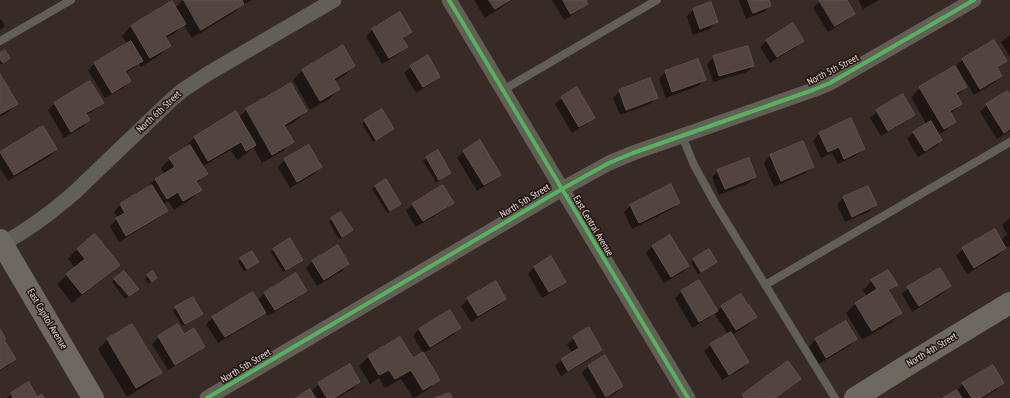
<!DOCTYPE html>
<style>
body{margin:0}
canvas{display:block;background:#382a25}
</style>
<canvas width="1010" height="398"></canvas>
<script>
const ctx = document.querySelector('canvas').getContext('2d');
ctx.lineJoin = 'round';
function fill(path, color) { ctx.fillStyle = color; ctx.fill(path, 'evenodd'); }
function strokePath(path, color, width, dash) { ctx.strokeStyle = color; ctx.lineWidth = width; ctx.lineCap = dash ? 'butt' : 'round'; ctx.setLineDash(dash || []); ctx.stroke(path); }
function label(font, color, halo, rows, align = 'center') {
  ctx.font = font + ' "PT Sans Narrow",sans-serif'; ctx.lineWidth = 3; ctx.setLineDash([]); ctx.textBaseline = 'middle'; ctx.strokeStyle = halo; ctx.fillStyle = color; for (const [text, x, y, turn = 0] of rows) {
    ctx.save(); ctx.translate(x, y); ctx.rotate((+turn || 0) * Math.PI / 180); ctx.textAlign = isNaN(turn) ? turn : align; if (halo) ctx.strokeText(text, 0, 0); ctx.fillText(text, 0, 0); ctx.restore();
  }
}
const shadow = new Path2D(`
 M 183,0 L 252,0 L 241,6 L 233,13 L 192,38 L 183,24 L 175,33 L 165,39 L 169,46 L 160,55 L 141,67 L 139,63 L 135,67 L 125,73 L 130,81 L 123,88 L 105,98 L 88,70 L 95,63 L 127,44 L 122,36 L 131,26 L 175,8 Z
 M 474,0 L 511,0 L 505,5 L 485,18 Z
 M 552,0 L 585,0 L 587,3 L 580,10 L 564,20 Z
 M 740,0 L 768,0 L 770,6 L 764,12 L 746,19 L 739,1 Z
 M 821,0 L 846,0 L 854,14 L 847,20 L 828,32 L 813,8 Z
 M 858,0 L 879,0 L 863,9 Z
 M 693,10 L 716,22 L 710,29 L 693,35 L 687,16 Z
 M 400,13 L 411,32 L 402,40 L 406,47 L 400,53 L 382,64 L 366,36 L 372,30 Z
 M 1,19 L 5,26 L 0,30 L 0,20 Z
 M 1010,35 L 1010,57 L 1001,42 Z
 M 767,40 L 802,41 L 796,47 L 770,63 L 760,47 Z
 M 343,47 L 354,66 L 345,75 L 334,82 L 339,89 L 329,99 L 310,110 L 293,80 L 302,71 Z
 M 0,54 L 9,58 L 0,65 Z
 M 714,57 L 753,66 L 747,72 L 713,82 L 707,64 Z
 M 963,60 L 1006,61 L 996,69 L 1001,76 L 994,83 L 974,95 L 956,66 Z
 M 697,61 L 704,80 L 698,86 L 666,98 L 659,79 L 665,72 Z
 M 411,67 L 439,77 L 432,83 L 416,93 L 404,73 Z
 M 0,76 L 16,104 L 7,113 L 0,117 Z
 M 290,85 L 306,111 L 296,121 L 284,128 L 292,142 L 283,151 L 262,163 L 253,147 L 246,154 L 237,160 L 231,150 L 202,167 L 206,174 L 197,183 L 201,190 L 191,199 L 174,210 L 168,201 L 163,204 L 167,211 L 160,217 L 119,242 L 110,226 L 118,218 L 114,212 L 120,205 L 146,189 L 155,179 L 164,174 L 161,168 L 170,159 L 186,149 L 185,147 L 194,138 L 236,113 L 239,117 L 246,110 Z
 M 966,87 L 957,96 L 961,104 L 950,114 L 954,121 L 945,131 L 938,135 L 941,140 L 935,147 L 918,157 L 907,139 L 914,132 L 927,125 L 911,97 L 920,88 Z
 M 620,91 L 657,97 L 650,104 L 620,115 L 613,98 Z
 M 1010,96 L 1010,131 L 997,139 L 980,112 L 987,105 Z
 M 562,98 L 594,117 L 587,124 L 572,133 L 555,104 Z
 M 102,103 L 96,109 L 86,115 L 89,120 L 83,127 L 64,138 L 48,110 L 54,104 Z
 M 877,111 L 914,114 L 907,121 L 881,136 L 870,118 Z
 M 850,119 L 864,149 L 857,155 L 838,164 L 832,153 L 821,158 L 813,141 L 819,134 Z
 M 365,121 L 393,128 L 390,132 L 373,142 L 362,124 Z
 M 802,142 L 813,166 L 806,173 L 774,187 L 764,163 L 770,156 Z
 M 308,146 L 321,167 L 314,174 L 290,188 L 278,167 L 284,160 Z
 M 56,149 L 50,156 L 8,181 L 0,168 L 0,154 L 1,153 Z
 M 464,151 L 500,175 L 493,181 L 477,191 L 457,158 Z
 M 437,152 L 450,173 L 447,176 L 436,182 L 423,161 L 427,158 Z
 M 718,171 L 755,177 L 749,183 L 719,195 L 712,177 Z
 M 376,186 L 396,207 L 387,213 L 372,189 Z
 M 670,186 L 679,203 L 672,209 L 632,229 L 624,212 L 630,206 Z
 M 844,198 L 876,205 L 869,212 L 845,222 L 837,204 Z
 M 453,203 L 446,209 L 416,227 L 406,211 L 413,204 Z
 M 1010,218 L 1010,246 L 1005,248 L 999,255 L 967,274 L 956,256 L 963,249 L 1001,241 L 1007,234 L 1002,225 Z
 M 332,219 L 351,230 L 348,233 L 339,239 L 329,222 Z
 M 95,235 L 118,265 L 109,274 L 72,303 L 57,284 L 75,268 L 68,259 L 77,249 Z
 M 652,246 L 688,266 L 681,273 L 664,283 L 646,253 Z
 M 274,249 L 299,262 L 283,272 L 271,252 Z
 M 241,259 L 258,262 L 255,265 L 244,271 L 238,262 Z
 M 694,259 L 716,262 L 713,265 L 698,274 L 691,263 Z
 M 313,261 L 348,264 L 342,271 L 317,286 L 306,268 Z
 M 534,267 L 565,282 L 558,288 L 542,298 L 528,274 Z
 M 148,276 L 153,281 L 148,284 L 145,279 Z
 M 115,279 L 134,292 L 125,299 L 112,282 Z
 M 699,281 L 717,311 L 722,307 L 741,295 L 756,317 L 749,324 L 732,335 L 748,362 L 742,369 L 722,380 L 704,351 L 711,345 L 728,334 L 714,313 L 710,317 L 692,328 L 675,298 L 681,292 Z
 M 872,281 L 896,285 L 888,292 L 901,313 L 892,322 L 862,340 L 846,313 L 855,304 L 867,297 L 863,290 Z
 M 495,282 L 505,299 L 499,305 L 471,322 L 461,306 L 468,299 Z
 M 950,286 L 943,293 L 912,312 L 902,294 L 908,288 Z
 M 306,291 L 299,297 L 268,316 L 265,312 L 258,319 L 218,343 L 206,324 L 213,318 L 257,301 L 265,293 Z
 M 176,308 L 202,314 L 198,317 L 182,326 L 173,311 Z
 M 845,322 L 856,339 L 849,346 L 819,364 L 809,347 L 815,340 Z
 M 132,325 L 160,373 L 151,382 L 127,397 L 98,349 L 107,340 Z
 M 460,328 L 453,335 L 423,353 L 439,379 L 429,389 L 414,398 L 413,398 L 401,379 L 385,388 L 379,378 L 370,384 L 359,366 L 369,356 L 413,359 L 423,353 L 413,336 L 419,329 Z
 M 0,331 L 5,339 L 3,341 L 14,359 L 8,366 L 0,370 Z
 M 184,336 L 204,346 L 197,353 L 168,370 L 152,344 L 159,337 Z
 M 574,338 L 601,349 L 595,356 L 561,376 L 555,366 L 561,360 L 572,353 L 567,344 Z
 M 605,357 L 622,386 L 616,393 L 607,398 L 597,398 L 582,373 L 588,366 Z
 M 788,363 L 800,379 L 793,385 L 776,398 L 740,398 Z
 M 359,382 L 353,389 L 337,398 L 317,398 L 312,391 L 319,384 Z
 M 1003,383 L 996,390 L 983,398 L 945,398 L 957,390 L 963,384 Z
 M 28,384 L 37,398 L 7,398 L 11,394 Z`);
const building = new Path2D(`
 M 184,0 L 242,0 L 244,4 L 201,30 Z
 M 489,0 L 510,0 L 495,9 Z
 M 563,0 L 586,0 L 588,4 L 571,14 Z
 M 748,0 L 769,0 L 771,6 L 753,13 Z
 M 819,0 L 847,0 L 855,14 L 835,26 Z
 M 172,1 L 186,24 L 165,36 L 171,46 L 150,58 L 131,26 Z
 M 711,2 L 718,22 L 700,29 L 693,9 Z
 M 400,12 L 412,32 L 402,38 L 408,47 L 389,58 L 372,29 Z
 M 793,23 L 804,41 L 777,57 L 766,40 Z
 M 994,40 L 1007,61 L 997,67 L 1002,76 L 980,89 L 962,59 Z
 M 131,41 L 143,61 L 125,71 L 131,81 L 112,93 L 94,63 Z
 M 343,45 L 355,66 L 334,79 L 340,89 L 320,101 L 302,70 Z
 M 748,46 L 754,66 L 719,76 L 713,56 Z
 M 5,50 L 10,58 L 3,63 L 0,59 L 0,53 Z
 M 428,55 L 440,77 L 423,87 L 410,66 Z
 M 698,59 L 706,80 L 672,92 L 665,71 Z
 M 955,66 L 967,87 L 956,93 L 962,104 L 950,111 L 956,122 L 944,129 L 919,87 Z
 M 0,74 L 18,104 L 0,114 Z
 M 650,78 L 658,98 L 626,110 L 619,90 Z
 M 90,81 L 104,103 L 86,113 L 90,120 L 71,132 L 54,103 Z
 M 291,83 L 307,111 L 284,125 L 294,142 L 272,155 L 246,109 Z
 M 577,87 L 595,118 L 579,127 L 561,97 Z
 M 1008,91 L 1010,94 L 1010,129 L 1004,133 L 986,104 Z
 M 903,94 L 915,115 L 888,131 L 876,110 Z
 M 382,109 L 394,129 L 376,140 L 364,120 Z
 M 236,111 L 256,145 L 246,151 L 241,142 L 208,161 L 194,137 Z
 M 851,118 L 865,149 L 844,159 L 839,147 L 828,152 L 819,133 Z
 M 931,121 L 942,140 L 925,151 L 913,132 Z
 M 43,126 L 57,149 L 14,175 L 0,152 Z
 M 480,140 L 501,175 L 484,185 L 463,151 Z
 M 803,141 L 814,167 L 781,181 L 770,155 Z
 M 190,145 L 208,174 L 196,181 L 202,190 L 183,201 L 178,192 L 167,199 L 155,179 L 175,167 L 169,158 Z
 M 309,145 L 322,167 L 297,182 L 284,159 Z
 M 438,150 L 451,173 L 439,180 L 426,157 Z
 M 749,158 L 756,177 L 725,189 L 717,170 Z
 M 386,179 L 401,204 L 390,211 L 375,186 Z
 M 671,184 L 680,203 L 639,223 L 630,205 Z
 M 152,185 L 168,211 L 126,236 L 116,218 L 125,213 L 120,204 Z
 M 443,185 L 454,203 L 423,221 L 412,204 Z
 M 868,186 L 877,205 L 852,217 L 843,197 Z
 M 341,212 L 353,230 L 342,237 L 331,218 Z
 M 995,229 L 1006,248 L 974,268 L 962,248 Z
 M 95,234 L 120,265 L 82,294 L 66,274 L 85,259 L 77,249 Z
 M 670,235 L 689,266 L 671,277 L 652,246 Z
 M 290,238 L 303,260 L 286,270 L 273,249 Z
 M 338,245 L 349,264 L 324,280 L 312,261 Z
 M 709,249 L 717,262 L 701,272 L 693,259 Z
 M 252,251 L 259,262 L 247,269 L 240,258 Z
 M 551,256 L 566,282 L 549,292 L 534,267 Z
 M 940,268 L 951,286 L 919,306 L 907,287 Z
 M 888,270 L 898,285 L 888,290 L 902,313 L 872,331 L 855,303 L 877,289 L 871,280 Z
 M 124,271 L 139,289 L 129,296 L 114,279 Z
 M 153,271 L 157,278 L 152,282 L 147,275 Z
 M 296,273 L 307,291 L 275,310 L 264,293 Z
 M 699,280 L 718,311 L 699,322 L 681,291 Z
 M 496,281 L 506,299 L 478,316 L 467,298 Z
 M 253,292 L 266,313 L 225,337 L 212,317 Z
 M 741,294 L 748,305 L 749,305 L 757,317 L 736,330 L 721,306 Z
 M 193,297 L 203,314 L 185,324 L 175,307 Z
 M 450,310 L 461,328 L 430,347 L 419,329 Z
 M 846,321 L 857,339 L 826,358 L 815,339 Z
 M 132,324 L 162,373 L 136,388 L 107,339 Z
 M 178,324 L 184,334 L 194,328 L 205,347 L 175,365 L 158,336 Z
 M 589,327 L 602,350 L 568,371 L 561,359 L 579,348 L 573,337 Z
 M 0,329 L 6,339 L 4,340 L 16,359 L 0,369 Z
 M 731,332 L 749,362 L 729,375 L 710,344 Z
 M 400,337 L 413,358 L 423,352 L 440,380 L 423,390 L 411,370 L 395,379 L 389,370 L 379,375 L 368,356 Z
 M 605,355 L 623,386 L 606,397 L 588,366 Z
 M 788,361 L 801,379 L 775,398 L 744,398 L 742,395 Z
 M 350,364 L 360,382 L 334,398 L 327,398 L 318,383 Z
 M 993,365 L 1004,383 L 980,398 L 972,398 L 962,383 Z
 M 29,382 L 37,397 L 42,394 L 44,398 L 13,398 L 11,393 Z
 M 310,389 L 315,398 L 296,398 Z
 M 957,390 L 962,398 L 943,398 Z
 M 450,393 L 452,398 L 435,398 Z`);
const lane = new Path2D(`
 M 0,41 L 71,0
 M 503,90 L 657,0
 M 682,136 L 694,165 L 716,205 L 835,398
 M 765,285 L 1010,142`);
const street = new Path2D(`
 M 449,0 L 562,189 L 688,398
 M 0,245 C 27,231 52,212 75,192 L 170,101 L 183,90 L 209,73 L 334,0
 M 207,398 L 562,189 L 609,163 L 633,153 L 813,90 L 830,83 L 974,0`);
const secondary = new Path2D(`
 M 0,240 L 93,398
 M 855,398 L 911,363 L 1010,303`);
const cycleway = new Path2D(`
 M 449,0 L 562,189 L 688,398
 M 207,398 L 562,189 L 609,163 L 633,153 L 813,90 L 830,83 L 974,0`);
const streetNames = [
 ["North 5th Street",833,70,-27],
 ["North 6th Street",159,112,-43],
 ["North 5th Street",525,201,-31],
 ["East Central Avenue",593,226,59],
 ["East Capitol Avenue",47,319,59],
 ["North 4th Street",932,350,-31],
 ["North 5th Street",246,366,-31]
];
fill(shadow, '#0007');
fill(building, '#53443f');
strokePath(building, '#5e524d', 1);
strokePath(lane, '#625f57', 8);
strokePath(street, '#625f57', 15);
strokePath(secondary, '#6e6960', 22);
strokePath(cycleway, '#56b35d', 4);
label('10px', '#f0dfd9', '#1f130f', streetNames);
</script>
